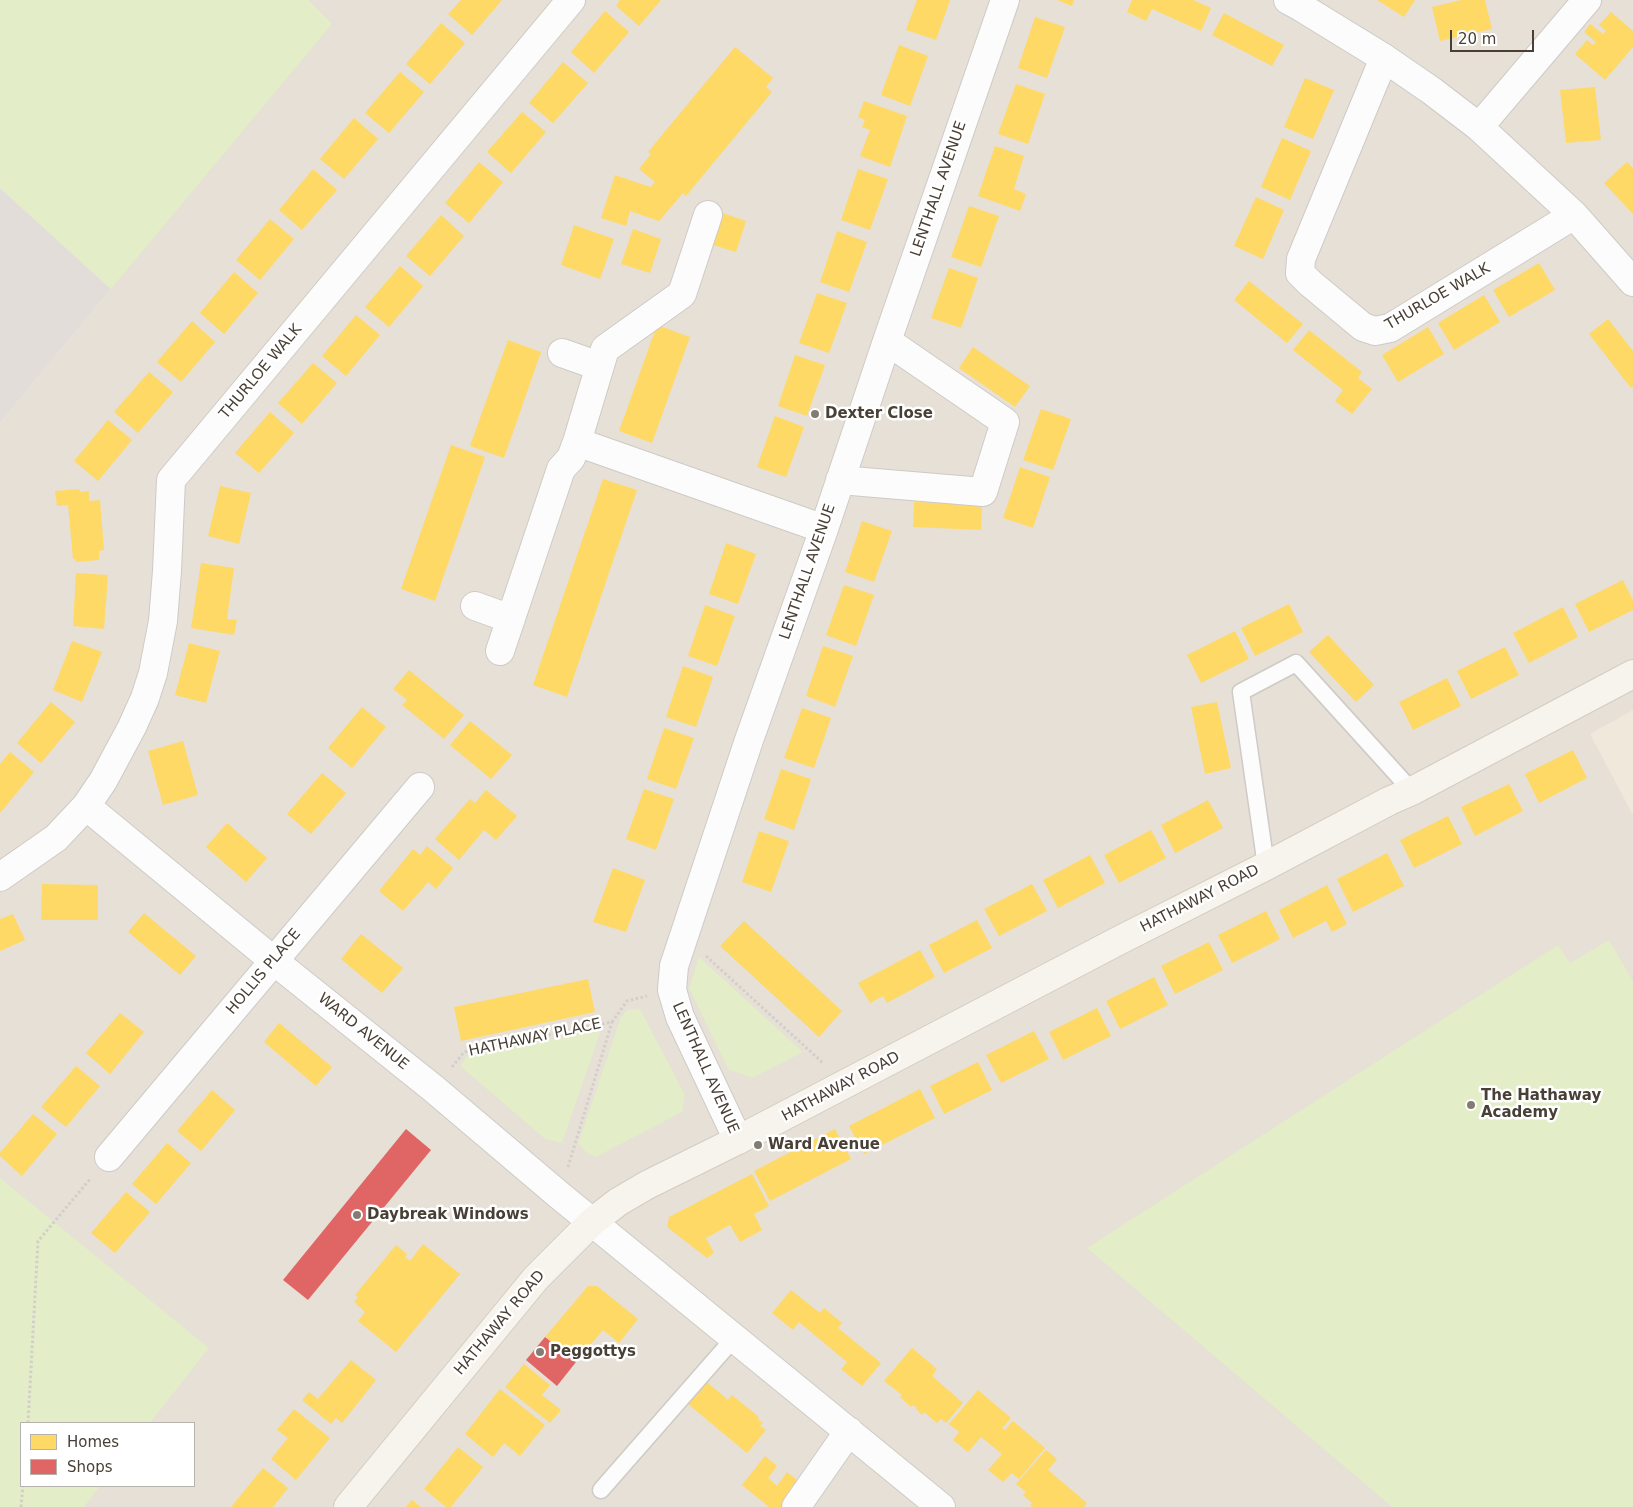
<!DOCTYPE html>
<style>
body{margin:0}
#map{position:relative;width:1633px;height:1507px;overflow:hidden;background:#f2eeea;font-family:"DejaVu Sans",sans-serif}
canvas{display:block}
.legend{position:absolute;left:20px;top:1422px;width:175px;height:65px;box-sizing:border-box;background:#fff;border:1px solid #b6b2ae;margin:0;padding:6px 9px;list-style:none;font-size:15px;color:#483f35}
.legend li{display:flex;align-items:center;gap:10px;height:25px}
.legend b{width:25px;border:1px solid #b6b2ae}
.scale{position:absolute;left:1450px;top:30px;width:84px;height:22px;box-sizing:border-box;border:2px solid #483f35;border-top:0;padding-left:6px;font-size:15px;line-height:18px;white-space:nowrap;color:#483f35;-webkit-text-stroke:4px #fff;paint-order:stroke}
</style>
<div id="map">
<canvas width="1633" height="1507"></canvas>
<ul class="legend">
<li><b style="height:14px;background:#ffd966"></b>Homes</li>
<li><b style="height:14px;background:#e06666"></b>Shops</li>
</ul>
<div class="scale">20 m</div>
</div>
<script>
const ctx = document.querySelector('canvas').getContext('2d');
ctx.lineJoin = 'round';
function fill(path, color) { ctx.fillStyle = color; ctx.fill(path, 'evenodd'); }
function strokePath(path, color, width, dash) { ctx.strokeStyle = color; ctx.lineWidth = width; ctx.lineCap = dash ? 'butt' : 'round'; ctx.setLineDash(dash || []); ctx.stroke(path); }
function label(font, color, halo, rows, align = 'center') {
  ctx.font = font + ' "DejaVu Sans",sans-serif'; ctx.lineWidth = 5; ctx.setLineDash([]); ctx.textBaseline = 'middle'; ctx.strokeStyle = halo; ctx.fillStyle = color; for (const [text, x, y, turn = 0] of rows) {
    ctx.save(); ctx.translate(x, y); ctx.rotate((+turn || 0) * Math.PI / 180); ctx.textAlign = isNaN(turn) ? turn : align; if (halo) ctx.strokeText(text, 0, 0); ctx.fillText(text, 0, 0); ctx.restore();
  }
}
const residential = new Path2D(`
 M 0,0 L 1633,0 L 1633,1507 L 0,1507 L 0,423 L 111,289 L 0,188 ZM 21,1423 L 194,1423 L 194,1486 L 21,1486 Z`);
const industrial = new Path2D(`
 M 0,188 L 111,289 L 0,423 Z`);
const education = new Path2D(`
 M 1633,710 L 1633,815 L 1590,734 Z`);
const green = new Path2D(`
 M 0,0 L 308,0 L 332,24 L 111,289 L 0,188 Z
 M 1609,940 L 1633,981 L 1633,1507 L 1392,1507 L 1087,1248 L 1558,945 L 1570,963 Z
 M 699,957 L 803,1052 L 752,1078 L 728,1069 L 689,988 Z
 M 640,1009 L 685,1095 L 682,1112 L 596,1157 L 587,1153 L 578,1144 L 621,1017 L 627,1010 Z
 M 601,1030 L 562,1143 L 545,1139 L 460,1066 L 467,1056 Z
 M 0,1178 L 209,1348 L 150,1423 L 21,1423 L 21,1486 L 100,1486 L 84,1507 L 0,1507 Z`);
const homes = new Path2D(`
 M 461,0 L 502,0 L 472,35 L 448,14 Z
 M 620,0 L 661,0 L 639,26 L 616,6 Z
 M 917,0 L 950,0 L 936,40 L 906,30 Z
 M 1057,0 L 1074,0 L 1072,6 Z
 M 1132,0 L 1193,0 L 1211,8 L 1201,31 L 1152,9 L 1146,21 L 1127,12 Z
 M 1377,0 L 1415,0 L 1404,17 Z
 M 1485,0 L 1492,29 L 1440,41 L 1432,7 L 1461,0 Z
 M 605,11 L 629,32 L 594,73 L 571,52 Z
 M 1611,12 L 1633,31 L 1633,47 L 1605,80 L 1575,54 L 1587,40 L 1593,45 L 1596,42 L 1584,32 L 1590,24 L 1603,34 L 1606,31 L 1599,25 Z
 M 1224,13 L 1284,45 L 1272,66 L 1212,35 Z
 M 1035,17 L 1065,27 L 1047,78 L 1018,68 Z
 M 441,23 L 465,43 L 430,84 L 406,64 Z
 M 899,45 L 928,56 L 910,106 L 881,95 Z
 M 735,47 L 773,78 L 766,87 L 772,92 L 686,196 L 683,193 L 659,221 L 630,211 L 626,226 L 601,218 L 615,175 L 650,187 L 655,182 L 639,169 L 651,154 L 648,152 Z
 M 563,62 L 588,83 L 553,123 L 529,103 Z
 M 400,72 L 424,92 L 389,133 L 365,113 Z
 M 1305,78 L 1334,90 L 1313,139 L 1284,127 Z
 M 1016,84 L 1045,94 L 1028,144 L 998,134 Z
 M 1595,87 L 1601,140 L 1566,143 L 1560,90 Z
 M 864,101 L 907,116 L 890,167 L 860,156 L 870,130 L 862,127 L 865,120 L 858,117 Z
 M 522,112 L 546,132 L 511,173 L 487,152 Z
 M 354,118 L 378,139 L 344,179 L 320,159 Z
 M 1282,138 L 1311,151 L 1290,200 L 1261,187 Z
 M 995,146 L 1024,156 L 1014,189 L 1026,194 L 1020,211 L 978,196 Z
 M 479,162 L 503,182 L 469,223 L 445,203 Z
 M 1627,162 L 1633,168 L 1633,214 L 1604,183 Z
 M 313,169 L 337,190 L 302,230 L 279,210 Z
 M 858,169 L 888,179 L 870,230 L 841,220 Z
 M 1256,197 L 1284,210 L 1263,259 L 1234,246 Z
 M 969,206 L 999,216 L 981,267 L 951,257 Z
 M 717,211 L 746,221 L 736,252 L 707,243 Z
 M 441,215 L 464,236 L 430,276 L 406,256 Z
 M 270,219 L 294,239 L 260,280 L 236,260 Z
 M 574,225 L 614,239 L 600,279 L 561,265 Z
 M 633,229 L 661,239 L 650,273 L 621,264 Z
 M 837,231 L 867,242 L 849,292 L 820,282 Z
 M 1539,263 L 1555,290 L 1509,317 L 1493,290 Z
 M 400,266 L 423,286 L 389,327 L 365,307 Z
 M 949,268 L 978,278 L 961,328 L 931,318 Z
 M 234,272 L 258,293 L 224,334 L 200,313 Z
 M 1249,281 L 1303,324 L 1287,343 L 1234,300 Z
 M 817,293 L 847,303 L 829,353 L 799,343 Z
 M 1484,295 L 1500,322 L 1454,350 L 1438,323 Z
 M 356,315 L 380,335 L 346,376 L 322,356 Z
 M 1608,319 L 1633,351 L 1633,386 L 1631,388 L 1589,334 Z
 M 192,321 L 215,342 L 181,382 L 157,362 Z
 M 657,325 L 690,337 L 652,443 L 619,431 Z
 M 1428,327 L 1444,354 L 1398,382 L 1382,355 Z
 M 1309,330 L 1362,372 L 1358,378 L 1372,389 L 1352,414 L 1335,401 L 1343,390 L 1293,350 Z
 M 508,340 L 541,352 L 504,458 L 470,446 Z
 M 973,347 L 1030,386 L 1015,407 L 959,368 Z
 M 795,355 L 825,365 L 807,416 L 778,406 Z
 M 313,363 L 337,383 L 302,424 L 278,403 Z
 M 149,372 L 173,392 L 138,433 L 114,412 Z
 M 1041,409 L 1071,419 L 1053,470 L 1023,460 Z
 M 270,412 L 294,433 L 259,473 L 235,453 Z
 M 775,416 L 804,427 L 786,477 L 757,467 Z
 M 108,420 L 132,440 L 98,481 L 74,461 Z
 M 451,445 L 485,457 L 435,601 L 401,589 Z
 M 1020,467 L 1050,477 L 1033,528 L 1003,518 Z
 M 603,479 L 637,490 L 567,697 L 533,685 Z
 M 220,486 L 251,493 L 239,544 L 208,536 Z
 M 79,489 L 80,492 L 89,491 L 89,501 L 100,500 L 104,550 L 99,551 L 99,560 L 76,562 L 75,559 L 73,559 L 68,505 L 57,506 L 55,491 Z
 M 914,502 L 982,504 L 981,530 L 913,527 Z
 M 862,521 L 892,531 L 874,582 L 845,572 Z
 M 726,543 L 756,554 L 738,604 L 709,594 Z
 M 201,563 L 234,568 L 227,619 L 237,620 L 234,635 L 191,628 Z
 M 76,573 L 108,575 L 104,629 L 73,626 Z
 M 1623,580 L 1633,600 L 1633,610 L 1589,632 L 1575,604 Z
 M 844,585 L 874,595 L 856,646 L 826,635 Z
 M 1289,604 L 1303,632 L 1255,656 L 1241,628 Z
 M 705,605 L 735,616 L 717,666 L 688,656 Z
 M 1563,607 L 1578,637 L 1529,663 L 1513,633 Z
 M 1235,631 L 1249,659 L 1201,683 L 1187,655 Z
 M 1328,635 L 1374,685 L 1356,702 L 1309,652 Z
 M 72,641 L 102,652 L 82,702 L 53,690 Z
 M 189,643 L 220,651 L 206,703 L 175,695 Z
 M 823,646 L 853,656 L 835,707 L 806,696 Z
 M 1505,647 L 1519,675 L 1471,699 L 1457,671 Z
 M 683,666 L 713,677 L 696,727 L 666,717 Z
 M 409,670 L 464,715 L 444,739 L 402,705 L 407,700 L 393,689 Z
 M 1447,678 L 1461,706 L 1413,730 L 1399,702 Z
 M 51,702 L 75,722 L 41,763 L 17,743 Z
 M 1217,702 L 1231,768 L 1205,774 L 1191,707 Z
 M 362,707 L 386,727 L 352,768 L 328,748 Z
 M 802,708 L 831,718 L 814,768 L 784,758 Z
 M 470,721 L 512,755 L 491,779 L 450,745 Z
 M 664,728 L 694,738 L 676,789 L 647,779 Z
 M 183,741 L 198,795 L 163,805 L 148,751 Z
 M 1573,750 L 1587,778 L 1539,803 L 1525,774 Z
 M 10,752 L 34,772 L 0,813 L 0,764 Z
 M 781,769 L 811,779 L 794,830 L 764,819 Z
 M 322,773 L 346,793 L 311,834 L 287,814 Z
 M 1509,784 L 1523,811 L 1475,836 L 1461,807 Z
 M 644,789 L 674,799 L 656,850 L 626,839 Z
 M 486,790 L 517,816 L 496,840 L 484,830 L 459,860 L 435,839 L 470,799 L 475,803 Z
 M 1208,800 L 1223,828 L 1175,853 L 1161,825 Z
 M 1448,816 L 1462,844 L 1414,868 L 1400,840 Z
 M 227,823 L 267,858 L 246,882 L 206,847 Z
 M 1151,830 L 1166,858 L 1119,883 L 1104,855 Z
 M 759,831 L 789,841 L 771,892 L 742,882 Z
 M 427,846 L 453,868 L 436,889 L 428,882 L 403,911 L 379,891 L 413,849 L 420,855 Z
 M 1387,853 L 1404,886 L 1353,912 L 1337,879 Z
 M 1090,855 L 1105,883 L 1058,908 L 1043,880 Z
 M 613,868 L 645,880 L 626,932 L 593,922 Z
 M 42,884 L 98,885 L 98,920 L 41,920 Z
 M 1032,884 L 1047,911 L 999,936 L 984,909 Z
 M 1327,885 L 1347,924 L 1332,932 L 1326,921 L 1293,938 L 1279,910 Z
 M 1266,911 L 1280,939 L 1232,963 L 1218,935 Z
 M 144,913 L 196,956 L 180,975 L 128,932 Z
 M 13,914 L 25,940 L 0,951 L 0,919 Z
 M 977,920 L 992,948 L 944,973 L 929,945 Z
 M 744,921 L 842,1011 L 819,1037 L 720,946 Z
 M 361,934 L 403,968 L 382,993 L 341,959 Z
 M 1209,942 L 1223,970 L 1175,994 L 1161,966 Z
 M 920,950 L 935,977 L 887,1003 L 883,996 L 870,1003 L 858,983 Z
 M 1154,977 L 1168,1005 L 1120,1029 L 1106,1001 Z
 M 588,979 L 595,1012 L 461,1041 L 454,1007 Z
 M 1097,1008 L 1111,1036 L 1063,1060 L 1049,1032 Z
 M 120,1013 L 144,1032 L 110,1074 L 86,1053 Z
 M 279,1023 L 332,1067 L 316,1086 L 264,1042 Z
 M 1034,1031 L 1049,1059 L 1001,1083 L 986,1055 Z
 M 978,1062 L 992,1090 L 944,1114 L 930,1086 Z
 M 76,1066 L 100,1086 L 66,1127 L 41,1107 Z
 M 920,1089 L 935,1118 L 864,1154 L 849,1126 Z
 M 212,1090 L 235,1110 L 201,1151 L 177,1131 Z
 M 33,1114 L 57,1134 L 22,1176 L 0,1156 L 0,1153 Z
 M 835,1129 L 851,1159 L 770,1201 L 754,1171 Z
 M 167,1143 L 191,1163 L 156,1204 L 132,1184 Z
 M 752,1174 L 769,1206 L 754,1214 L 762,1230 L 740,1242 L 730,1225 L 706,1238 L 714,1253 L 707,1258 L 667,1227 L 669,1217 Z
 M 126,1192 L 150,1212 L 115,1253 L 91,1233 Z
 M 423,1244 L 460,1274 L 396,1352 L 358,1321 L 365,1312 L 354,1302 L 358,1297 L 355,1295 L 396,1245 L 407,1254 L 405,1257 L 410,1261 Z
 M 588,1286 L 597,1286 L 638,1319 L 619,1343 L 603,1330 L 576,1362 L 545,1337 Z
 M 791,1290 L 820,1313 L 824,1308 L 842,1323 L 838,1328 L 881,1363 L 862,1386 L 841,1369 L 847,1362 L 799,1322 L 793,1330 L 772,1313 Z
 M 912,1348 L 937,1369 L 932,1376 L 963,1403 L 946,1423 L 941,1419 L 937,1423 L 924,1412 L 922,1415 L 916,1409 L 917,1408 L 913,1405 L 911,1407 L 900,1397 L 902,1395 L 884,1381 Z
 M 351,1360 L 376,1380 L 342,1423 L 336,1418 L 331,1424 L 302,1400 L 309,1392 L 318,1399 Z
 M 524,1364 L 550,1385 L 542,1395 L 561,1410 L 550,1423 L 505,1387 Z
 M 707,1382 L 728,1400 L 732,1395 L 759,1417 L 758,1419 L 763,1423 L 760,1426 L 766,1430 L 747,1453 L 688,1404 Z
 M 500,1389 L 545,1425 L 520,1456 L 504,1443 L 493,1457 L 465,1434 Z
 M 978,1390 L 1011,1418 L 1002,1428 L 1005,1430 L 1013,1421 L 1045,1448 L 1019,1479 L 1012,1473 L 1003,1482 L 988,1470 L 1002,1454 L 981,1437 L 968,1452 L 953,1440 L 959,1432 L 949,1424 Z
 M 294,1409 L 330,1438 L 296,1480 L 271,1459 L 288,1438 L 277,1430 Z
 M 458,1447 L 483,1467 L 451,1507 L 446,1507 L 424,1489 Z
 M 1046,1450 L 1057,1459 L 1048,1470 L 1087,1503 L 1084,1507 L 1033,1507 L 1030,1505 L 1032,1503 L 1023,1495 L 1026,1492 L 1016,1484 Z
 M 765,1456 L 777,1466 L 768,1478 L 777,1486 L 787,1472 L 805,1486 L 788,1507 L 769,1507 L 742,1485 Z
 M 263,1468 L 288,1488 L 273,1507 L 231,1507 Z
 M 412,1500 L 421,1507 L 406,1507 Z`);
const shops = new Path2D(`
 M 406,1129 L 431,1150 L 308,1300 L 283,1280 Z
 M 545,1337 L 576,1362 L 557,1386 L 526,1360 Z`);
const path = new Path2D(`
 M 706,956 L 823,1063
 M 452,1067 L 464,1052 L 612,1022 L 627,1001 L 647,996
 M 568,1167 L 612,1022
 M 28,1423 L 38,1241 L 91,1178
 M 21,1507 L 23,1486`);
const lane = new Path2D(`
 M 1266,866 L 1241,692 L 1296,663 L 1412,791
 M 601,1490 L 735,1337`);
const street = new Path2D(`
 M 1288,0 L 1301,7 L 1384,58 L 1432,91 L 1479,127 L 1574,215 L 1633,282
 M 1384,58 L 1301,259 L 1300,273 L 1310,283 L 1363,327 L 1375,331 L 1390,328 L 1574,215
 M 1479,127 L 1587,0
 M 708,215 L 682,294 L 605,349 L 577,442 L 824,529
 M 562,353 L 599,366
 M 840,480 L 983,492 L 1005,422 L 887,341
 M 475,606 L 511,619
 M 500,651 L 561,469 L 571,458 L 577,442
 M 86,806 L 274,961 L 434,1089 L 559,1195 L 941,1507
 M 0,877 L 56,838 L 86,806 L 103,781 L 132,727 L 145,698 L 153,673 L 163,621 L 167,571 L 171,480 L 571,0
 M 738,1140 L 680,1017 L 672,990 L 674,966 L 749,740 L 824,529 L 887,341 L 1005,0
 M 109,1157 L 420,787
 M 796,1507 L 849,1431`);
const secondary = new Path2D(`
 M 348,1507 L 536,1278 L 592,1222 L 618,1202 L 647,1185 L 738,1140 L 1118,941 L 1266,866 L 1389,801 L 1412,791 L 1633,674`);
const markers = [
 [815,414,5,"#847c74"],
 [1471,1105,5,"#847c74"],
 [758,1145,5,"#847c74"],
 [357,1215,5,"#847c74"],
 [540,1352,5,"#847c74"]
];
const streetNames = [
 ["LENTHALL AVENUE",939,189,-71],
 ["THURLOE WALK",1438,297,-30],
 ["THURLOE WALK",261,372,-50],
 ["LENTHALL AVENUE",808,572,-71],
 ["HATHAWAY ROAD",1200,899,-27],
 ["HOLLIS PLACE",264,972,-50],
 ["WARD AVENUE",363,1032,39],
 ["HATHAWAY PLACE",535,1038,-12],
 ["LENTHALL AVENUE",705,1068,66],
 ["HATHAWAY ROAD",841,1087,-28],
 ["HATHAWAY ROAD",500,1323,-50]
];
const poiNames = [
 ["Dexter Close",825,414],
 ["The Hathaway",1481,1096],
 ["Academy",1481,1113],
 ["Ward Avenue",768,1145],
 ["Daybreak Windows",367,1215],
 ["Peggottys",550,1352]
];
fill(residential, '#e6e0d7');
fill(industrial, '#e2ddd8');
fill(education, '#f0e8db');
fill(green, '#e3edc7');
fill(homes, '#ffd966');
fill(shops, '#e06666');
strokePath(lane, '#cecac6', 19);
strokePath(street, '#cecac6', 30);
strokePath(secondary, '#d3ccc1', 30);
strokePath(path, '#d2ceca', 3, [2.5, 2.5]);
strokePath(lane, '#fdfcfc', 16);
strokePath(street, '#fdfcfc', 28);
strokePath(secondary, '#f7f4ee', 28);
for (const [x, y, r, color] of markers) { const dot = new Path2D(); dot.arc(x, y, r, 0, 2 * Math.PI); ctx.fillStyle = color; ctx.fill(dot); strokePath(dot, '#fff', 2); }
label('15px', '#483f35', '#fff', streetNames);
label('bold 15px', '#483f35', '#fff', poiNames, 'left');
</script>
